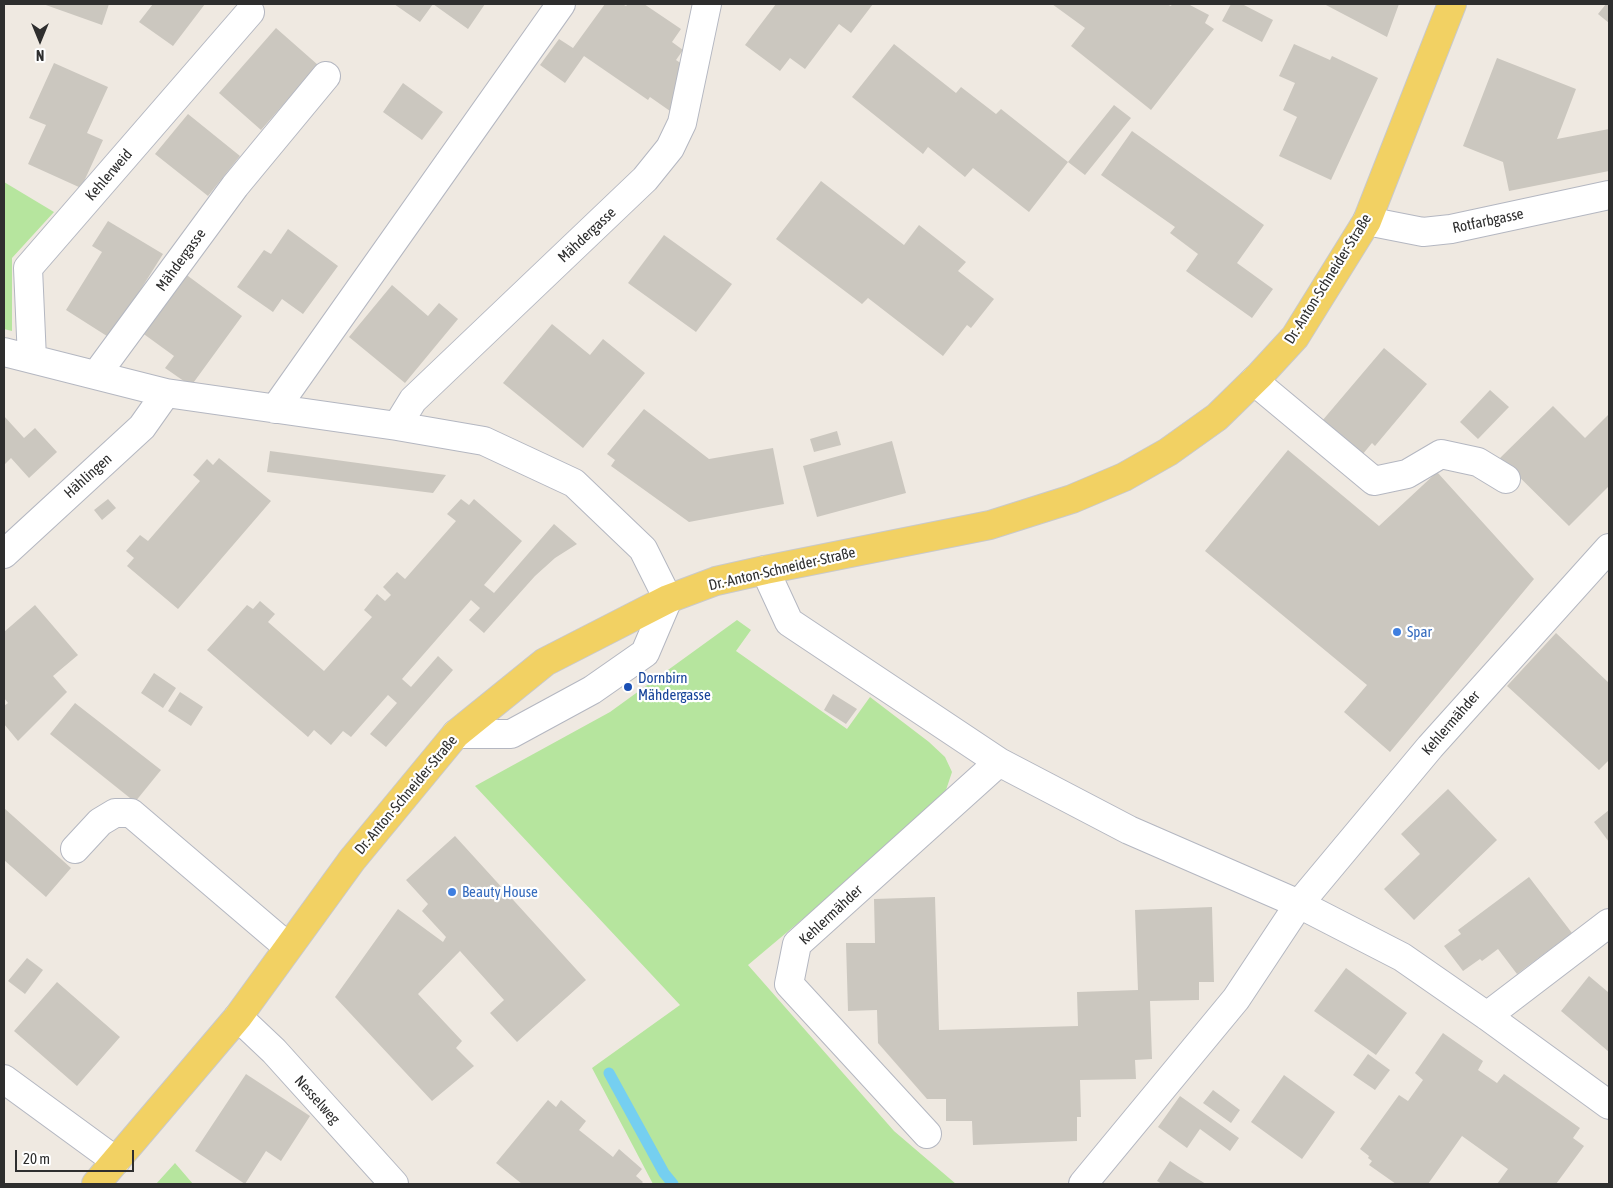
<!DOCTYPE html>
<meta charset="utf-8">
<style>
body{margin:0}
#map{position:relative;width:1613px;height:1188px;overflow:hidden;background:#efe9e1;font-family:"Asap Condensed",sans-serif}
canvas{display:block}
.frame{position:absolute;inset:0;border:5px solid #2e2e2e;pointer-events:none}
.north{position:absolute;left:15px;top:15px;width:50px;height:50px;-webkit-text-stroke:4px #fff;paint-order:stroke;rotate:180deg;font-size:14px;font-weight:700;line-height:20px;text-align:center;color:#2e2e2e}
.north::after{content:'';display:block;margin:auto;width:18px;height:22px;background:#2e2e2e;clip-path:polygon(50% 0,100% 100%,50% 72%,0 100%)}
.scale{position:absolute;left:15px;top:1150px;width:119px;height:22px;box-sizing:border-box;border:2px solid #2e2e2e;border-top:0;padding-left:6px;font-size:15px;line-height:18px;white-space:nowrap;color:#2e2e2e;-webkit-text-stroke:4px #fff;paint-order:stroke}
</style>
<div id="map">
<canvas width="1613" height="1188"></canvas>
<div class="frame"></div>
<div class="north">N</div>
<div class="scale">20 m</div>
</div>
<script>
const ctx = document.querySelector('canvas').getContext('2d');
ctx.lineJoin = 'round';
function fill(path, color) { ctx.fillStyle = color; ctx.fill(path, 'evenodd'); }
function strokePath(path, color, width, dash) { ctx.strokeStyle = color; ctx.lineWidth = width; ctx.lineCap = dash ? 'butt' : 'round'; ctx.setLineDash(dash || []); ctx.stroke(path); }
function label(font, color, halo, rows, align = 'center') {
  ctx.font = font + ' "Asap Condensed",sans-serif'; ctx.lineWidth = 4.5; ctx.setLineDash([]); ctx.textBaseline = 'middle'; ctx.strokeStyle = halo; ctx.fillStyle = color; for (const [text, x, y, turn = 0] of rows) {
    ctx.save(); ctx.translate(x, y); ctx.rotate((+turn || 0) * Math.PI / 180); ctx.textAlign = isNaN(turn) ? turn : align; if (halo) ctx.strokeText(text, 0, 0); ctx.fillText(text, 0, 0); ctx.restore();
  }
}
const green = new Path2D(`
 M 4,182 L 54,212 L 12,258 L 12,331 L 4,329 Z
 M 737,620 L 751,630 L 736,651 L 847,729 L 870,697 L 929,742 L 945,757 L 952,772 L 945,793 L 918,822 L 748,965 L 894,1131 L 956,1184 L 653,1184 L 592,1068 L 680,1005 L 475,786 L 610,712 Z
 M 175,1163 L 193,1184 L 156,1184 Z`);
const stream = new Path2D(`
 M 609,1073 L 664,1173 L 673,1184`);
const building = new Path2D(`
 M 43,4 L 109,4 L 102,25 Z
 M 153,4 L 205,4 L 173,46 L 139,22 Z
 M 394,4 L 485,4 L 468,29 L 433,4 L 420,22 Z
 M 605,4 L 622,4 L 626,6 L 628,4 L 644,4 L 681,29 L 672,42 L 683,50 L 676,60 L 688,68 L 670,111 L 650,97 L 648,100 L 584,56 L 565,83 L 540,65 L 559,39 L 573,48 Z
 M 776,4 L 873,4 L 851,33 L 839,24 L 805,69 L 790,58 L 780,71 L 745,45 Z
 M 1052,4 L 1166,4 L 1171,6 L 1172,4 L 1188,4 L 1209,15 L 1205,23 L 1214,29 L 1151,110 L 1071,46 L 1085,28 Z
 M 1231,4 L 1242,4 L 1273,20 L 1262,42 L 1222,21 Z
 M 1324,4 L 1399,4 L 1387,37 Z
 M 1606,4 L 1609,4 L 1609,23 L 1598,14 Z
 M 276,28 L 318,65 L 261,130 L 219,93 Z
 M 894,44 L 956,93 L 961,87 L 996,114 L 1001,109 L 1068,162 L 1114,105 L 1131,118 L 1085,175 L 1068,162 L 1029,212 L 973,168 L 965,177 L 928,147 L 923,154 L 852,97 Z
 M 1294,44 L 1330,60 L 1332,56 L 1378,78 L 1331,180 L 1279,156 L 1297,117 L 1283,110 L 1295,83 L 1279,76 Z
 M 1497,58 L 1576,89 L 1557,139 L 1609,129 L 1609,171 L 1509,191 L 1503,162 L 1463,146 Z
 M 54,63 L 108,87 L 87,133 L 103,140 L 81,188 L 28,164 L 46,125 L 29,118 Z
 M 403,83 L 443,112 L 422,140 L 383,112 Z
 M 188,114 L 240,156 L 208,196 L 155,154 Z
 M 1132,131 L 1264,225 L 1237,263 L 1273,289 L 1252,318 L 1186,271 L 1198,254 L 1170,233 L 1175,227 L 1101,175 Z
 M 821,181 L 904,245 L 919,225 L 966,262 L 958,271 L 994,299 L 971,328 L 967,325 L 943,356 L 868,298 L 862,304 L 776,239 Z
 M 108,221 L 163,254 L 110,338 L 66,310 L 102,252 L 92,246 Z
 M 288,229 L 338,266 L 303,314 L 282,299 L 273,312 L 237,287 L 264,250 L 271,254 Z
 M 664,235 L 732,284 L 696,332 L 628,283 Z
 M 184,273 L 242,316 L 191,386 L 165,368 L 174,356 L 141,332 Z
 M 392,285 L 428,316 L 439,303 L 458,319 L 405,383 L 349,337 Z
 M 552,324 L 590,355 L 603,339 L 645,373 L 583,448 L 503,383 Z
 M 1384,348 L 1427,384 L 1375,446 L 1372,443 L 1362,455 L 1322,421 Z
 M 1490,390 L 1509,407 L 1478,439 L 1460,422 Z
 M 1553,406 L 1585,438 L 1609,414 L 1609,486 L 1569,526 L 1500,458 Z
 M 644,409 L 709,459 L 773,448 L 784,504 L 689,522 L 611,466 L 615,460 L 607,454 Z
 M 4,416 L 24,438 L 35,428 L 57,452 L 29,478 L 11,458 L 4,465 Z
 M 837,431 L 841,445 L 814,452 L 810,439 Z
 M 892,441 L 906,493 L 817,517 L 803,466 Z
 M 1288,450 L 1379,526 L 1437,472 L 1534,579 L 1390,752 L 1344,712 L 1367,685 L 1205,551 Z
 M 270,451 L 446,475 L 433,493 L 267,472 Z
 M 219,458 L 271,501 L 178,609 L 127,566 L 134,558 L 126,551 L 140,535 L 148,541 L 200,481 L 193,475 L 207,459 L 213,465 Z
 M 108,499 L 116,508 L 102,520 L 94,510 Z
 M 461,499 L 469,505 L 474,499 L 522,541 L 484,585 L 494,593 L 554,524 L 577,544 L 555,558 L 535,576 L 484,633 L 469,620 L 480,608 L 471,600 L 402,679 L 411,687 L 438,656 L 453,670 L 386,747 L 370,734 L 397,703 L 388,695 L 351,737 L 343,731 L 331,745 L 314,730 L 308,737 L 207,650 L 247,605 L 253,609 L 260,601 L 275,614 L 268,622 L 324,671 L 372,617 L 364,610 L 377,594 L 385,601 L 391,595 L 383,587 L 397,572 L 405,579 L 456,521 L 447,514 Z
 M 35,605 L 78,655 L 53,676 L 67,692 L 18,741 L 4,724 L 4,706 L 8,703 L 4,698 L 4,632 Z
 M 1556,633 L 1609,683 L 1609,760 L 1599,770 L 1507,686 Z
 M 154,673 L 176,688 L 163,708 L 141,693 Z
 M 180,692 L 203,707 L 191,726 L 168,711 Z
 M 833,694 L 857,709 L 846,724 L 824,710 Z
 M 75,703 L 161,770 L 135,802 L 50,734 Z
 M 1448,789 L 1497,840 L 1414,920 L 1384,889 L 1420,854 L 1401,834 Z
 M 4,808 L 71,868 L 46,897 L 4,860 Z
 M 1609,810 L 1609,842 L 1594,822 Z
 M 455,836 L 586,980 L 517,1042 L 490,1013 L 504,1000 L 460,951 L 418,994 L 462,1041 L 456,1048 L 474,1066 L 432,1101 L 335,997 L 398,909 L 443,942 L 446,937 L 422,911 L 428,904 L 406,880 Z
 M 1529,877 L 1572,933 L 1517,974 L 1498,949 L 1482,961 L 1480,959 L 1463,971 L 1444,946 L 1461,934 L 1458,930 Z
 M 935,897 L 939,1030 L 1078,1026 L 1077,992 L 1138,990 L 1135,910 L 1212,907 L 1214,982 L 1199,982 L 1199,1000 L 1150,1001 L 1152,1059 L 1135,1060 L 1136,1079 L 1080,1080 L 1081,1117 L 1077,1117 L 1077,1141 L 973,1145 L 972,1121 L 946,1121 L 946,1099 L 927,1099 L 878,1043 L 877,1010 L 848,1011 L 846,943 L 875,943 L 874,899 Z
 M 27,958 L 43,970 L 25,994 L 8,981 Z
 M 1346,968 L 1407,1013 L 1376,1055 L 1314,1011 Z
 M 1589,976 L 1608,992 L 1609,991 L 1609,1052 L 1561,1011 Z
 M 57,982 L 120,1037 L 77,1086 L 14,1031 Z
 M 1443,1033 L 1483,1061 L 1478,1070 L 1497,1083 L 1504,1074 L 1580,1128 L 1573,1138 L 1584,1146 L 1556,1184 L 1497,1184 L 1508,1169 L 1462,1136 L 1428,1184 L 1396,1184 L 1369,1165 L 1372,1161 L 1368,1158 L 1369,1156 L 1360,1149 L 1399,1095 L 1408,1101 L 1423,1080 L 1415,1073 Z
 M 1368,1054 L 1390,1070 L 1375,1090 L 1353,1075 Z
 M 246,1074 L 310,1116 L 281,1161 L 266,1151 L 245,1184 L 195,1151 Z
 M 1284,1075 L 1335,1112 L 1302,1159 L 1251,1122 Z
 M 1213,1090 L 1240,1110 L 1231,1123 L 1203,1103 Z
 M 1180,1096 L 1239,1138 L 1230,1151 L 1200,1129 L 1187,1148 L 1158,1127 Z
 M 548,1100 L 556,1107 L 561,1100 L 586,1121 L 579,1130 L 613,1157 L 619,1149 L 642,1169 L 636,1176 L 643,1182 L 641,1184 L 522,1184 L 496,1163 Z
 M 1170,1161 L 1188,1173 L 1206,1184 L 1162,1184 L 1157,1181 Z`);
const minor = new Path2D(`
 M 1367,221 L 1423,232 L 1451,229 L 1609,195
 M 4,352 L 166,393 L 397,426 L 484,441 L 574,483 L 643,549 L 668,599 L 645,653 L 592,690 L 511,734 L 456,734
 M 32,359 L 28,268 L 250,12
 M 96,375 L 235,186 L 326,76
 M 1254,381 L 1374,481 L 1407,474 L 1441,454 L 1478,462 L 1506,479
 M 275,409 L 561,4
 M 397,426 L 413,400 L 645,179 L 670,148 L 682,123 L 707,4
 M 4,554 L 142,427 L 166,393
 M 765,570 L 789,622 L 999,762 L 1129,830 L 1299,904 L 1402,957 L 1487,1016 L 1609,1105
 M 75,849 L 100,822 L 115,813 L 131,813 L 288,947
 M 1487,1016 L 1609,923
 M 238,1017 L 274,1051 L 394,1184
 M 4,1079 L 116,1161
 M 927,1134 L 789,984 L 797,944 L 999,762
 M 1083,1184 L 1236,999 L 1299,904 L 1430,747 L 1609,548`);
const major = new Path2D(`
 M 96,1184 L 238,1017 L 352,860 L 456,734 L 545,662 L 668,599 L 716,581 L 765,570 L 990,525 L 1072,499 L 1124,477 L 1168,452 L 1217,417 L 1260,375 L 1295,337 L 1367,221 L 1452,4`);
const markers = [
 [1397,632,5,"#3f7fe0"],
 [628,687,5,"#1a4fb4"],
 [452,892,5,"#3f7fe0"]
];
const streetNames = [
 ["Kehlerweid",109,175,-49],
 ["Rotfarbgasse",1488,221,-12],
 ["Mähdergasse",587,235,-43],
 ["Mähdergasse",181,260,-54],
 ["Dr.-Anton-Schneider-Straße",1328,279,-58],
 ["Hählingen",88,476,-42],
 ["Dr.-Anton-Schneider-Straße",782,569,-13],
 ["Kehlermähder",1451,723,-49],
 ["Dr.-Anton-Schneider-Straße",406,795,-50],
 ["Kehlermähder",831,915,-43],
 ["Nesselweg",317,1100,48]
];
const shopNames = [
 ["Spar",1407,632],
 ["Beauty House",462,892]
];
const transitNames = [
 ["Dornbirn",638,678],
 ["Mähdergasse",638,695]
];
fill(green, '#b6e59e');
strokePath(stream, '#75cff0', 11);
fill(building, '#cbc7bf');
strokePath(minor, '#b4b7c1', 30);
strokePath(major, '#c9c9c9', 30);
strokePath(minor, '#fff', 28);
strokePath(major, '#f2d163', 28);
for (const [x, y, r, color] of markers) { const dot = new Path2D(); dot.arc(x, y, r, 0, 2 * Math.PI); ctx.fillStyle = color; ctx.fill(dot); strokePath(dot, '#fff', 2); }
label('15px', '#2e2e2e', '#fff', streetNames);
label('15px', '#366cbe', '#fff', shopNames, 'left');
label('15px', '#164399', '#fff', transitNames, 'left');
</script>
